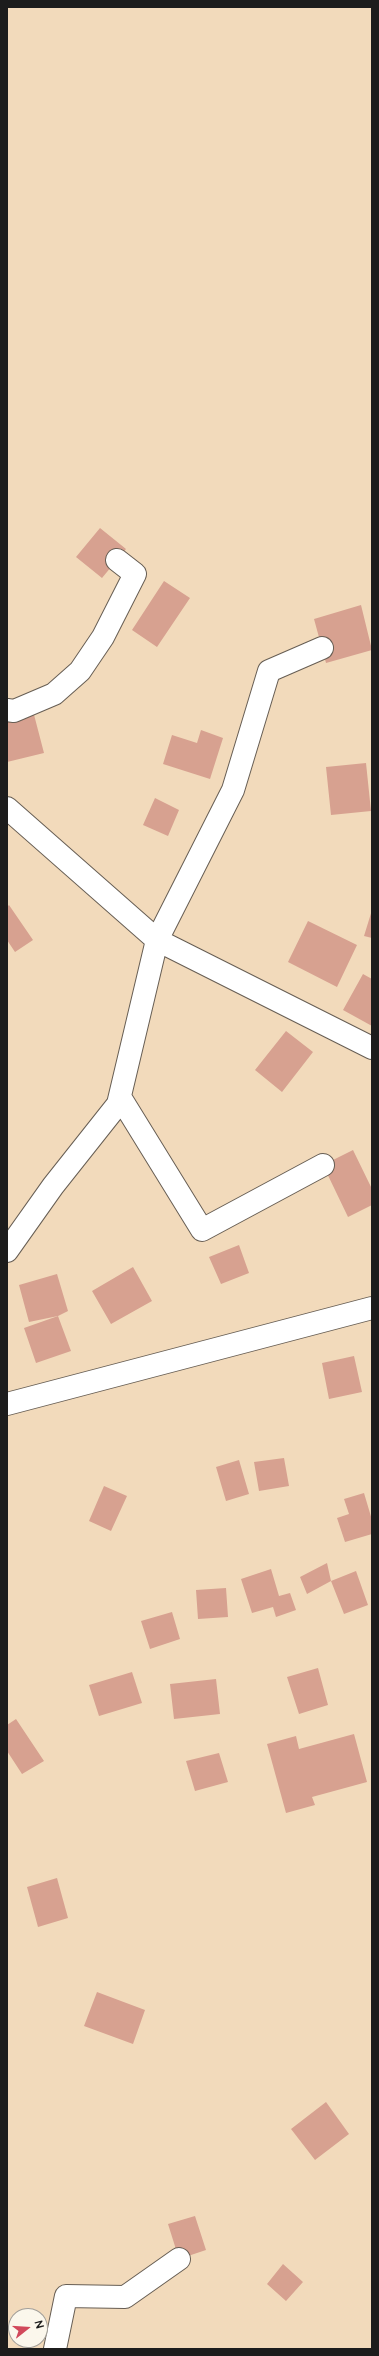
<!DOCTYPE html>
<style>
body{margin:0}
#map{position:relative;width:379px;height:2356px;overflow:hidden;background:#f2dabb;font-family:"Architects Daughter",sans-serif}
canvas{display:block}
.frame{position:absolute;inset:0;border:8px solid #1c1c1c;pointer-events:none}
.north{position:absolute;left:8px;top:2308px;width:40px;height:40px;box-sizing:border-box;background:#fbf7ec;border:1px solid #a29f99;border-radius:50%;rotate:73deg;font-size:11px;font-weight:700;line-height:16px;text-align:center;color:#1c1c1c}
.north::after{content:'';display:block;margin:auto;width:14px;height:18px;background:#d1495b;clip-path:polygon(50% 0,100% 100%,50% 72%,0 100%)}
</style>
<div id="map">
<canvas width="379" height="2356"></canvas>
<div class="frame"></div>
<div class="north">N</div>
</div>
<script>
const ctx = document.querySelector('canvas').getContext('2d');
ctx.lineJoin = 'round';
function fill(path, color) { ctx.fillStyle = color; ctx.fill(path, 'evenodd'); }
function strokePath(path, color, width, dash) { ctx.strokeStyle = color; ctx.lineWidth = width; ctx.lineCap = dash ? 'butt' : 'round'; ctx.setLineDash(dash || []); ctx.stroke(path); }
const building = new Path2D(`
 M 100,528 L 126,549 L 102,578 L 76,557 Z
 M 164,581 L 190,598 L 157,647 L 132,630 Z
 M 361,605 L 372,650 L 326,663 L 314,619 Z
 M 32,707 L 44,753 L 7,762 L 7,713 Z
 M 201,730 L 223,738 L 210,779 L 163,764 L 172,735 L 197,743 Z
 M 366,763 L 371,811 L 331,815 L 326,767 Z
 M 155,798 L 179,810 L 168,836 L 143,825 Z
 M 9,905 L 33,940 L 15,952 L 7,940 L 7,907 Z
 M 372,910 L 372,938 L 364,936 Z
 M 308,921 L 357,945 L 337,987 L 288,962 Z
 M 363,974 L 372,979 L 372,1026 L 343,1010 Z
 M 286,1031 L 313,1052 L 282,1092 L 255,1070 Z
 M 353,1150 L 372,1189 L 372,1205 L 348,1217 L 323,1165 Z
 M 239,1245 L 249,1273 L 221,1284 L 209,1257 Z
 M 133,1267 L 152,1301 L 111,1324 L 92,1291 Z
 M 57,1274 L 68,1311 L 58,1316 L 71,1351 L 36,1363 L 24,1328 L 58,1316 L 29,1322 L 19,1285 Z
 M 354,1356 L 362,1392 L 329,1399 L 322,1363 Z
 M 284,1458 L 289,1486 L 259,1491 L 254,1462 Z
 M 239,1460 L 249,1494 L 226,1501 L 216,1467 Z
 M 104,1486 L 127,1496 L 111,1531 L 89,1521 Z
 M 364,1493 L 372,1520 L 372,1534 L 345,1542 L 337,1518 L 349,1514 L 344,1499 Z
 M 327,1563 L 331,1581 L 307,1594 L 300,1577 Z
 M 271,1569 L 279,1596 L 290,1593 L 296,1610 L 276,1617 L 273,1607 L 252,1613 L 241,1579 Z
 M 356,1571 L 368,1605 L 344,1614 L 331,1581 Z
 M 226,1588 L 228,1617 L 198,1619 L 196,1590 Z
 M 172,1612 L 180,1639 L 150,1649 L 141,1621 Z
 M 318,1668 L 328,1705 L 299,1714 L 287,1677 Z
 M 132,1672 L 142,1703 L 99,1716 L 89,1685 Z
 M 216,1679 L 220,1714 L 174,1719 L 170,1684 Z
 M 16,1719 L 44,1761 L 22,1774 L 7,1751 L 7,1725 Z
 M 354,1734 L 367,1782 L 312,1797 L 315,1805 L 286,1813 L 267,1744 L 296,1736 L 299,1749 Z
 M 219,1753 L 228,1782 L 195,1791 L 186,1761 Z
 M 57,1878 L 68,1918 L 38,1927 L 27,1887 Z
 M 97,1992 L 145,2010 L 133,2044 L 84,2026 Z
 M 326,2102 L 349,2134 L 315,2160 L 291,2129 Z
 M 195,2216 L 206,2250 L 179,2259 L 168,2224 Z
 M 283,2264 L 303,2282 L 286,2301 L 267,2284 Z`);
const minor = new Path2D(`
 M 322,648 L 269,671 L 233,790 L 157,940 L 372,1048
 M 7,710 L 14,711 L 54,694 L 80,671 L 103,637 L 135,574 L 117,560
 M 7,808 L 157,940 L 118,1104 L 53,1186 L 7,1251
 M 120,1097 L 202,1230 L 323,1165
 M 7,1404 L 372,1308
 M 55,2349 L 66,2296 L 125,2297 L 179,2259`);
fill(building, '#d7a190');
strokePath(minor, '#675e54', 24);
strokePath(minor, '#fff', 22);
</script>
